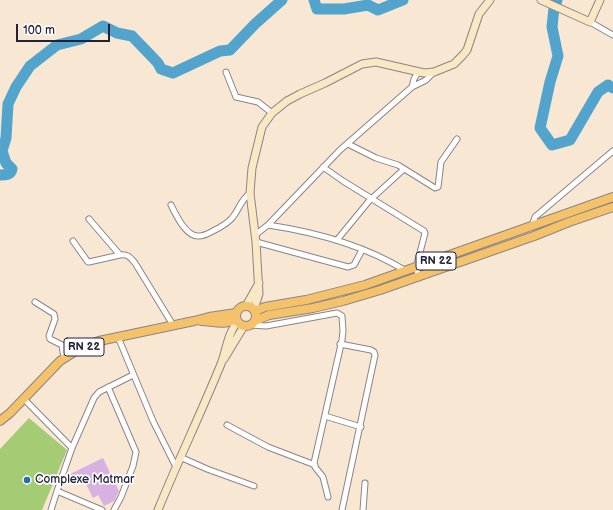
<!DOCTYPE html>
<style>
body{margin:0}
#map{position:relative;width:613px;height:510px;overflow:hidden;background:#f7e7d3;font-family:"Balsamiq Sans",sans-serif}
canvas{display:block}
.scale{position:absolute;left:16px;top:24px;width:94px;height:18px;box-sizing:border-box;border:2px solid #22223b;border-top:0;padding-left:5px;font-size:12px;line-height:14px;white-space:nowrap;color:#22223b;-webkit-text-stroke:3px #fff;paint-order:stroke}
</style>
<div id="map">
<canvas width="613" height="510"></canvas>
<div class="scale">100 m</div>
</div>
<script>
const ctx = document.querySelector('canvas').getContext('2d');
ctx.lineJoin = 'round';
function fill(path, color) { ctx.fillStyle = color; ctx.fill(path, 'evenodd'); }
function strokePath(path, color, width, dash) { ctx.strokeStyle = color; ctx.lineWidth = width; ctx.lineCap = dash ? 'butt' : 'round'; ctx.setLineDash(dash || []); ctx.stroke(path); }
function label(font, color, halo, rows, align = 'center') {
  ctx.font = font + ' "Balsamiq Sans",sans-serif'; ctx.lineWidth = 3.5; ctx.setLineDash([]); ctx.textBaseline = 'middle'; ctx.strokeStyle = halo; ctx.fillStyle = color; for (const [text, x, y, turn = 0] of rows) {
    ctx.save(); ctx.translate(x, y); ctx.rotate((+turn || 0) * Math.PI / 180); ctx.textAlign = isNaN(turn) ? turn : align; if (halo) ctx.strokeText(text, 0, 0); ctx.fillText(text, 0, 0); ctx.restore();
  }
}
const green = new Path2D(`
 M 29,418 L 67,450 L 42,510 L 0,510 L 0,449 Z`);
const river = new Path2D(`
 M 314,0 L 317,9 L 344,9 L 368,5 L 378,10 L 403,0
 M 557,0 L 554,8 L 552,27 L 558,56 L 550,82 L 540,128 L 552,145 L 570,140 L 598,92 L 608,85 L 613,88
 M 0,175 C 5,175 11,175 12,169 L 6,163 L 2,151 L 6,138 L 8,104 L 16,87 L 30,66 L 57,45 L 81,39 L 103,26 L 117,33 L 132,36 L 158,63 L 161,69 L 173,73 L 220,51 L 230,50 L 255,24 L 282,0`);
const building = new Path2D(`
 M 103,458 L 119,491 L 114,501 L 104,506 L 98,495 L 93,498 L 83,478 L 74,482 L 70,474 Z`);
const street = new Path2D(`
 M 590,22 L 613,35
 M 226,72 L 236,97 L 258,102 L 272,113
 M 412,87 L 414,79 L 418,72
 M 348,144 L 376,158 L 398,165 L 435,188 L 438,187 L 441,162 L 457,139
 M 323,167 L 343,181 L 424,231 L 425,233 L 416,268 L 419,276
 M 171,205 C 176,215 186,237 199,236 C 204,236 209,233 213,231 C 219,228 227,224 232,218 C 240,209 239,202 250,193
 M 89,219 L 120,255
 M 268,225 C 315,232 364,245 406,271
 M 532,226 L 535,217 L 613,151
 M 255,235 L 268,225 L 340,150 L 412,87 L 426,80 L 434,72
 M 337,240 L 369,201 L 404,169
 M 73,241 L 88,262 L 89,262 L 120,255 C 128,254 130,257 135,263 L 173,325
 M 256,242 L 348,267 L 354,265 L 362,250
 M 35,302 L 54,314 L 55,319 L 49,336 L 50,339 L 62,345 L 64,358
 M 251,325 L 266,326 L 337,313 L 342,316 L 343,331 L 342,340 L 314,463 L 315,467 L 323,477 L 328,497
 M 118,337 L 153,421 L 176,467
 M 340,344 L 371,350 L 374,352 L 375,355 L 342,510
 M 108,387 L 136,452 L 133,466 L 121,497 L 114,510
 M 24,399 L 72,448
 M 325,416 L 361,427
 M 227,425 L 268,447 L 315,465
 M 180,457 L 207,469 L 254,486
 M 51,510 L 57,491
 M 102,510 L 57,491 L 72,448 L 94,398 L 99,392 L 133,375
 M 363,510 L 365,483`);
const secondary = new Path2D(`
 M 541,0 L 590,22 L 600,0
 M 246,306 L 259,283
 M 254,309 L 259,294 L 256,242 L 250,193 L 252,168 L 262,127 L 272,113 L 287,101 L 300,94 L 325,83 L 362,64 L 376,62 L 424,73 L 434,72 L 454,64 L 463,55 L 467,50 L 479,14 L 490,0
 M 224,359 L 244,326
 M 158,510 C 178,461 201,413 221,364 C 226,352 228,331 238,322`);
const primary = new Path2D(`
 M236 316a10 10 0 1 1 20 0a10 10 0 1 1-20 0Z
 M 255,311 L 265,307 L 306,300 L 365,285 L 613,197
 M 201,321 C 212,321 225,326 236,319
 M 255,321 L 269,315 L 313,308 L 343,301 L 380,290 L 534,236 L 569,222 L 613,207
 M 0,421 L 10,413 L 60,361 L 82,347 L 99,341 L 194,321 L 209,317 L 236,313`);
const markers = [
 [27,480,4,"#1f6fb2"]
];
const shields = [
 [436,261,40],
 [84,347,40]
];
const shieldNames = [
 ["RN 22",436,261],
 ["RN 22",84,347]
];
const poiNames = [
 ["Complexe Matmar",35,480]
];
fill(green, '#a6cb75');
strokePath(river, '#53a4cd', 11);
fill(building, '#d6b1e2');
strokePath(street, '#8c8487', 7);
strokePath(secondary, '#8c8487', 9);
strokePath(primary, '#8c8487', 10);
strokePath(street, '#fff', 5);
strokePath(secondary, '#fae7c3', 7);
strokePath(primary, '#f3c26a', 8);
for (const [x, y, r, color] of markers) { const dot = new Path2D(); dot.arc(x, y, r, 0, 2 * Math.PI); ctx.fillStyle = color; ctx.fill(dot); strokePath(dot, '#fff', 1.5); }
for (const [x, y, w] of shields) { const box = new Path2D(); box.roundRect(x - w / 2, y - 9, w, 18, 3); ctx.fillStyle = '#fff'; ctx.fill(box); strokePath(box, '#22223b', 1); }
label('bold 11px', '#22223b', null, shieldNames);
label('12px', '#22223b', '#fff', poiNames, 'left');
</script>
